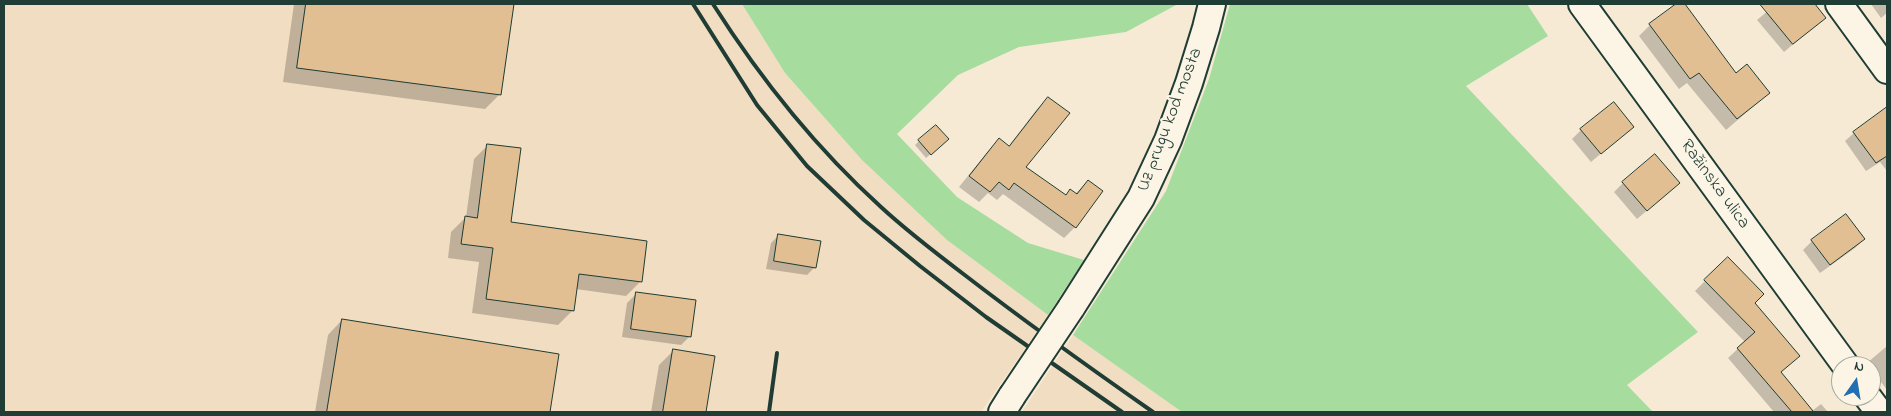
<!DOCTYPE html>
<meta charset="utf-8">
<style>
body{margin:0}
#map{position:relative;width:1891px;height:416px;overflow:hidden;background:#f7ead5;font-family:"Indie Flower",sans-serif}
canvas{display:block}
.frame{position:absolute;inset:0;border:5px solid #1f3d34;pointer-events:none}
.north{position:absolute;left:1831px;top:356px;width:50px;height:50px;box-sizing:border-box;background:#fcf5e5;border:1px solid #a4ab9e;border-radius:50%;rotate:13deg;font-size:14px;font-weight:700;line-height:20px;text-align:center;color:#1f3d34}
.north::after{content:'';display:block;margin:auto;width:18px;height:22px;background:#1f6fb2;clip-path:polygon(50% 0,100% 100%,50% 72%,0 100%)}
</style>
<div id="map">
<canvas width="1891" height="416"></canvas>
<div class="frame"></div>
<div class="north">N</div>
</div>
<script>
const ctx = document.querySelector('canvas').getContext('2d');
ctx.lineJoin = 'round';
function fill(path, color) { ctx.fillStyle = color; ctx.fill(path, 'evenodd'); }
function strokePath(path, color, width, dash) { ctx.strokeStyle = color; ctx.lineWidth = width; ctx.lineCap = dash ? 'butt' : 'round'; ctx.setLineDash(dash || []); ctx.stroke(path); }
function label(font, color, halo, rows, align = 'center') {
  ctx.font = font + ' "Indie Flower",sans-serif'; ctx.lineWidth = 4.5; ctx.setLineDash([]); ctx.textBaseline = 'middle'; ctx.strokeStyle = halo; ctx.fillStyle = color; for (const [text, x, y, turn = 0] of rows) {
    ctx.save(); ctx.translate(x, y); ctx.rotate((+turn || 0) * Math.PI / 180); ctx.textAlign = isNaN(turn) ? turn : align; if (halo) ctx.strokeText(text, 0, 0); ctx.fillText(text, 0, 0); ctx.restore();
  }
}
const built = new Path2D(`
 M 4,4 L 742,4 L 785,73 L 862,160 L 947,240 L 1048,315 L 981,412 L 4,412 Z
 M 1073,335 L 1182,412 L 1022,412 Z`);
const green = new Path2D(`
 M 742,4 L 1178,4 L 1126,32 L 1019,47 L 958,75 L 897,134 L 957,197 L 1028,243 L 1084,260 L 1048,315 L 947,240 L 862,160 L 785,73 Z
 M 1230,4 L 1527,4 L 1548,36 L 1466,86 L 1698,332 L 1627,385 L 1653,412 L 1182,412 L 1073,335 L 1166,191 L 1209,79 Z`);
const shadow = new Path2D(`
 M 294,4 L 512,4 L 500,94 L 485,109 L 283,82 Z
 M 1679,4 L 1683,4 L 1736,75 L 1769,93 L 1726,130 L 1687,83 L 1679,89 L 1639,36 L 1650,25 Z
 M 1776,4 L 1813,4 L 1824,18 L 1784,52 L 1757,20 Z
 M 1871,4 L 1887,4 L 1887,13 L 1881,18 Z
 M 1048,99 L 1025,168 L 1065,196 L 1070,190 L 1075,194 L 1088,181 L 1101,191 L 1075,227 L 1064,238 L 1003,194 L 997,200 L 988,193 L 979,202 L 959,187 L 988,151 L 999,140 L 1008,147 L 1037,109 Z
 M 1887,109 L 1887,171 L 1880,162 L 1866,171 L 1845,141 L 1854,133 Z
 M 1632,127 L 1591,162 L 1572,139 L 1581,130 Z
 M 919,141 L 943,144 L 926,158 L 915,145 Z
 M 488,145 L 509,223 L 640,282 L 626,296 L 576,289 L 573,310 L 558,325 L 472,313 L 479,262 L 448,258 L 451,232 L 466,217 L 474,159 Z
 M 1623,183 L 1669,192 L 1637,219 L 1614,192 Z
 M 1846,216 L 1864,239 L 1855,248 L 1820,273 L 1803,250 L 1812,241 Z
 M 779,235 L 815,267 L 807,275 L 766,269 L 771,243 Z
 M 1728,258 L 1753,303 L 1798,356 L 1780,373 L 1812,411 L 1821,404 L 1828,412 L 1774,412 L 1728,358 L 1745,342 L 1695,291 Z
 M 636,294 L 690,336 L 681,345 L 622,337 L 627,303 Z
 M 342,320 L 558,355 L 548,412 L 315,412 L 328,335 Z
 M 1887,346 L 1887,390 L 1867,363 Z
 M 674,350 L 713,357 L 704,412 L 651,412 L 659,365 Z`);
const building = new Path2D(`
 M 306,4 L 514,4 L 501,95 L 297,68 Z
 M 1676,4 L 1685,4 L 1736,73 L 1747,64 L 1770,93 L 1737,119 L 1699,73 L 1690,79 L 1649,24 Z
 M 1760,4 L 1815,4 L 1826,18 L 1793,44 Z
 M 1048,97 L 1070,113 L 1026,167 L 1066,195 L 1070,189 L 1077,194 L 1088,180 L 1103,191 L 1076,228 L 1014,183 L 1009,190 L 999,182 L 990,192 L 969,176 L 999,138 L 1009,146 Z
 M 1614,102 L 1634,127 L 1601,154 L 1580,129 Z
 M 1887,107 L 1887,156 L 1876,163 L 1853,132 Z
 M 936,125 L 949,139 L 931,155 L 918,140 Z
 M 487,144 L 521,148 L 511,222 L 647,241 L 642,282 L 579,274 L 574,311 L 486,299 L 493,248 L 461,244 L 465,216 L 477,218 Z
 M 1655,154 L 1680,183 L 1647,211 L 1622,182 Z
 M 1846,214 L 1865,239 L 1830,265 L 1811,240 Z
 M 778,234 L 821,241 L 816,268 L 774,261 Z
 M 1728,257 L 1764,294 L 1755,303 L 1800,356 L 1781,372 L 1813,411 L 1811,412 L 1792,412 L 1737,348 L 1755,332 L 1704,280 Z
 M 636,292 L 696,300 L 691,337 L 631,329 Z
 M 342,319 L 559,354 L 550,412 L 327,412 Z
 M 673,349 L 715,356 L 706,412 L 663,412 Z`);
const minor = new Path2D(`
 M 1582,4 L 1846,366
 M 1839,4 L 1887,70
 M 1071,308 L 1141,198 L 1168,140 L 1189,83 L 1206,28 L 1212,4
 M 1867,396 L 1879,412
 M 1002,412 L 1012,396`);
const rail = new Path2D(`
 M 693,4 L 757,105 L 807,166 L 864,220 L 920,266 L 986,317 L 1122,412
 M 713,4 C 760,78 816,148 881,207 C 908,232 937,254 966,276 C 1027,323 1090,368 1153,412
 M 769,412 L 777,353`);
const minorBridge = new Path2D(`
 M 1012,396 L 1071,308`);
const streetNames = [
 ["Uz prugu kod mosta",1171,120,-69],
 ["Ražinska ulica",1714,185,54]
];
fill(built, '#f1ddc1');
fill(green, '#a7dc9f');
fill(shadow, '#0003');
fill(building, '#e2bf93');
strokePath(building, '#1f3d34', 1);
strokePath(minor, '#1f3d34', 30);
strokePath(minor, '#fcf5e5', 26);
strokePath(rail, '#1f3d34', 4);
strokePath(minorBridge, '#1f3d34', 30, []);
strokePath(minorBridge, '#fcf5e5', 26);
label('18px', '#1f3d34', '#fcf5e5', streetNames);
</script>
